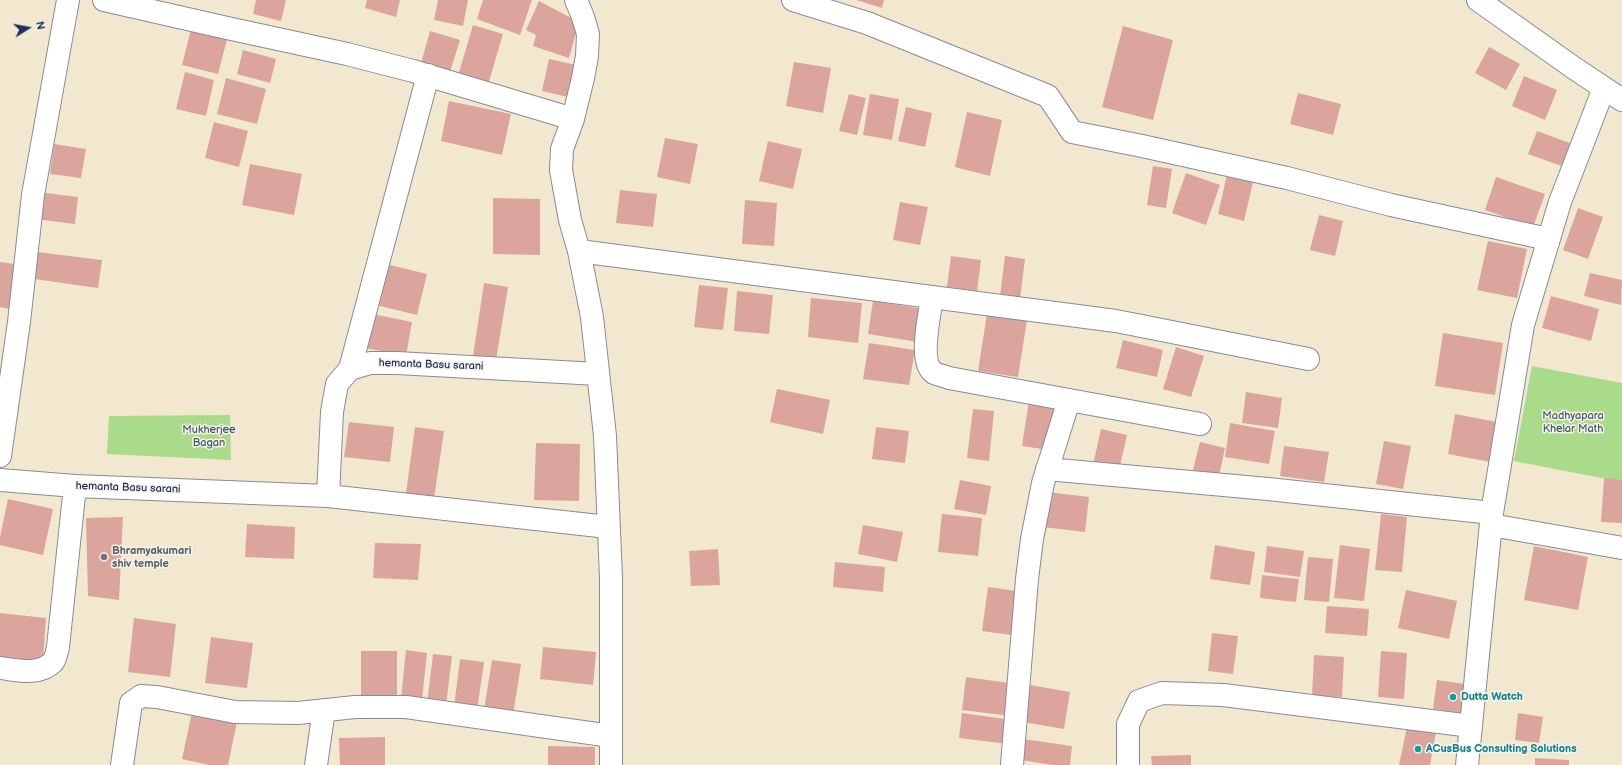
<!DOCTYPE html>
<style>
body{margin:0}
#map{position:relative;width:1622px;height:765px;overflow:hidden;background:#f1e8cf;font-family:"Balsamiq Sans",sans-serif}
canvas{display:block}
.north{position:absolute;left:8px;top:8px;width:40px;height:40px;-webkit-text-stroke:3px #f7f3e8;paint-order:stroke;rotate:79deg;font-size:11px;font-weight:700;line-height:16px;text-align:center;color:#1b2f5e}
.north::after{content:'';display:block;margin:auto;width:14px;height:18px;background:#1b2f5e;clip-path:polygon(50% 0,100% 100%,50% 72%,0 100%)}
</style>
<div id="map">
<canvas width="1622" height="765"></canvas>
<div class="north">N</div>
</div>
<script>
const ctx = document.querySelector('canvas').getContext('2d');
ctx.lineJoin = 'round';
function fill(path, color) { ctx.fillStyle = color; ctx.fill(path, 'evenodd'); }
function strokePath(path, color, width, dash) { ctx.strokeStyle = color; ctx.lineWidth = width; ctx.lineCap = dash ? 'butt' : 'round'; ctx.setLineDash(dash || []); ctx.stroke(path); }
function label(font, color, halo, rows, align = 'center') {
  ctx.font = font + ' "Balsamiq Sans",sans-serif'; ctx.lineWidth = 3; ctx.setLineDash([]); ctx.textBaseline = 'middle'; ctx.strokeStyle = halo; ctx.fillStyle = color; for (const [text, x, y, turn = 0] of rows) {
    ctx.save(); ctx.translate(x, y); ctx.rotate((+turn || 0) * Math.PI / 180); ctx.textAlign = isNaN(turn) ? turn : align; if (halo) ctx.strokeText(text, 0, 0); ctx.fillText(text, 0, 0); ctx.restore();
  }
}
const green = new Path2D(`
 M 1532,366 L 1622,383 L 1622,482 L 1514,461 Z
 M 230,415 L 231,460 L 107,454 L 109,416 Z`);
const building = new Path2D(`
 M 256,0 L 286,0 L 281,21 L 253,14 Z
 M 367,0 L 400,0 L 396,17 L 365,8 Z
 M 438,0 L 468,0 L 463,26 L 434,20 Z
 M 483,0 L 532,0 L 520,35 L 477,19 Z
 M 856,0 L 884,0 L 882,8 Z
 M 539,1 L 579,22 L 569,58 L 533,46 L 536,35 L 526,30 Z
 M 473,25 L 503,34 L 488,85 L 458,76 Z
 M 1123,26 L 1173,40 L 1153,120 L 1102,107 Z
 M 191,29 L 227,39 L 218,74 L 182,65 Z
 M 430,31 L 460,40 L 449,75 L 420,67 Z
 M 1489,47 L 1520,64 L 1506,90 L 1475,73 Z
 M 243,50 L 276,59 L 270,83 L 237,74 Z
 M 549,59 L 576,65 L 568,97 L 542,91 Z
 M 794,62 L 831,68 L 823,113 L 786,106 Z
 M 185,72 L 214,80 L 206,116 L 176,109 Z
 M 1524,76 L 1557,90 L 1545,120 L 1512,106 Z
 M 226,78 L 266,89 L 257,124 L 217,114 Z
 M 1298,93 L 1341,104 L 1333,135 L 1290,124 Z
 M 849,94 L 866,98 L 857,135 L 839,131 Z
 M 870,94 L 899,99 L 892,140 L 863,135 Z
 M 449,101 L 511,114 L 502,155 L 441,141 Z
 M 906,107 L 932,113 L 925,147 L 898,141 Z
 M 967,112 L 1002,120 L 990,176 L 955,167 Z
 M 214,122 L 248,131 L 239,167 L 205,158 Z
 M 1537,131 L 1575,145 L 1567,168 L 1528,154 Z
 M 665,138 L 698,144 L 690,184 L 657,177 Z
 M 768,141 L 802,149 L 793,189 L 759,181 Z
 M 54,144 L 86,149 L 81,178 L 50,174 Z
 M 250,164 L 302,174 L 294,215 L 242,205 Z
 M 1153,166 L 1172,169 L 1166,208 L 1147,205 Z
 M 1186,173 L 1220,185 L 1206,225 L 1172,213 Z
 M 1227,175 L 1253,182 L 1244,221 L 1218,214 Z
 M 1496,177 L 1545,194 L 1533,227 L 1485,210 Z
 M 620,190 L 657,194 L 653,227 L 616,223 Z
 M 38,192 L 78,197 L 75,224 L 35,219 Z
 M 493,198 L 540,199 L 540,255 L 493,254 Z
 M 745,200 L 777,203 L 774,246 L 742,244 Z
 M 900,202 L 928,207 L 920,245 L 893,240 Z
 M 1578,208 L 1603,217 L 1588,259 L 1563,250 Z
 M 1319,215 L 1343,221 L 1335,256 L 1310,250 Z
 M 1488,241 L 1527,249 L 1517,298 L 1477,290 Z
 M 37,252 L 102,260 L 98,288 L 34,279 Z
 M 951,256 L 981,260 L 977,291 L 947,287 Z
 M 1005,256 L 1025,259 L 1020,299 L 1000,296 Z
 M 0,262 L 21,265 L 14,310 L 0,307 Z
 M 386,264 L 427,274 L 417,315 L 376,305 Z
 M 1590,273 L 1622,280 L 1621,305 L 1584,296 Z
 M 484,283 L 508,287 L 496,360 L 473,356 Z
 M 699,285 L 728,288 L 723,330 L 694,327 Z
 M 737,291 L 773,295 L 769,334 L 734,331 Z
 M 1551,296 L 1599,309 L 1591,341 L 1542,328 Z
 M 811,298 L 862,303 L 858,343 L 808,337 Z
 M 873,301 L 923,309 L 918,342 L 868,334 Z
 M 373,314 L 412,322 L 406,356 L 366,348 Z
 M 987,314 L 1027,320 L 1018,377 L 978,371 Z
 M 1443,333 L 1503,343 L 1495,395 L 1435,386 Z
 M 1123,340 L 1163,350 L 1157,377 L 1116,368 Z
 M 869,343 L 915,350 L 909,385 L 863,379 Z
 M 1176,347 L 1204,356 L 1191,397 L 1163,389 Z
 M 777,389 L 830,400 L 823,434 L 770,422 Z
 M 1246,392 L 1282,398 L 1278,428 L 1242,423 Z
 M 1029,400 L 1056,405 L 1049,450 L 1022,446 Z
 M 973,409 L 994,411 L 989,461 L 967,458 Z
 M 1455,414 L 1497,422 L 1490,462 L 1448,454 Z
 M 349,422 L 394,427 L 390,462 L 344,457 Z
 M 1230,423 L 1275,431 L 1269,464 L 1225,457 Z
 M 415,427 L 444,431 L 434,498 L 406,493 Z
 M 876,427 L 909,431 L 905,463 L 872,459 Z
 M 1101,429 L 1127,435 L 1119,470 L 1093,465 Z
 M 1384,441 L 1411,446 L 1403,489 L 1376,484 Z
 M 1200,442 L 1225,448 L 1219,476 L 1193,470 Z
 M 536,443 L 580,444 L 579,501 L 534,500 Z
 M 1284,446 L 1329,452 L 1324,482 L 1280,476 Z
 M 1604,478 L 1622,480 L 1622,523 L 1601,522 Z
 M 960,480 L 991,486 L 986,515 L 954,509 Z
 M 1048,492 L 1089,497 L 1085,532 L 1043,527 Z
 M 8,499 L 53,509 L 43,555 L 0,545 L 0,537 Z
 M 942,514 L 982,518 L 978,556 L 938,552 Z
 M 1381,514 L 1407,517 L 1402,572 L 1375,570 Z
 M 123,517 L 119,600 L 88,596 L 86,518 Z
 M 247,524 L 295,527 L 294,559 L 245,557 Z
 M 863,525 L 903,532 L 897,562 L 858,554 Z
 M 375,543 L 421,544 L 418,580 L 373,578 Z
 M 1215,545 L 1255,552 L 1250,585 L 1210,579 Z
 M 1340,545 L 1370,549 L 1364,601 L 1334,598 Z
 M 1267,546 L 1304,551 L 1300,577 L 1264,572 Z
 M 1534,546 L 1588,557 L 1578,610 L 1524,600 Z
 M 718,549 L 720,585 L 691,586 L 689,551 Z
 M 1308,557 L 1333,559 L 1329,602 L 1304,600 Z
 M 835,562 L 885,567 L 883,592 L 833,587 Z
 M 1262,575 L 1299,579 L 1296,602 L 1260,598 Z
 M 988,587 L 1017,591 L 1011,635 L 982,631 Z
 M 1406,590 L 1457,601 L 1449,639 L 1398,628 Z
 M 1327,606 L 1369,609 L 1367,636 L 1325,633 Z
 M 0,613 L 46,618 L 43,661 L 0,657 Z
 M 134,618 L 176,624 L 170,677 L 128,672 Z
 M 1212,633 L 1238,636 L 1233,674 L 1208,671 Z
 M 211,637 L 253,643 L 247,688 L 205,683 Z
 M 543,647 L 596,652 L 593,685 L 540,679 Z
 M 406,650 L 427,653 L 422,700 L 401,698 Z
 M 361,651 L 397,651 L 397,698 L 361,698 Z
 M 1381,651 L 1407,653 L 1404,699 L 1378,697 Z
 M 433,654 L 452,656 L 446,706 L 427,704 Z
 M 1314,655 L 1344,657 L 1342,697 L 1312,696 Z
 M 460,659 L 484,662 L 477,710 L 454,707 Z
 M 492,660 L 521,664 L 513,715 L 484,710 Z
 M 966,677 L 1016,684 L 1012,716 L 962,710 Z
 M 1437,680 L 1472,685 L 1468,714 L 1433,709 Z
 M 1030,685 L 1070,692 L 1064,729 L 1023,722 Z
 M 192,712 L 237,722 L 228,765 L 209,765 L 182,759 Z
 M 962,713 L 1012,720 L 1009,744 L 959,738 Z
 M 1518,713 L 1543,717 L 1539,743 L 1515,740 Z
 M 1407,727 L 1436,732 L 1430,765 L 1399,765 Z
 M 385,737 L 385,765 L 340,765 L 339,738 Z
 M 1023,739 L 1072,746 L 1070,765 L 1053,765 L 1020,760 Z
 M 548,746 L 595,747 L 595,765 L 548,765 Z
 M 1191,755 L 1191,765 L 1152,765 L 1151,756 Z
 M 1535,758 L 1569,760 L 1569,765 L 1535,765 Z`);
const minor = new Path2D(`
 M 104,0 L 227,28 L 347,54 L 413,71 L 573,119
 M 576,0 L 583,17 L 588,34 L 587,56 L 583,78 L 573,119 L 562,149 L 561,170 L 570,220 L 579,251 L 592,317 L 605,436 L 611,578 L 611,765
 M 793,0 L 867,23 L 1048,96 L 1072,132 L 1142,146 L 1287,178 L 1391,205 L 1548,239
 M 1478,0 L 1574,68 L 1622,100
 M 579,251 L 1116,321 L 1308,359
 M 932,297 C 930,314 918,362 934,373 C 938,375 945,376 949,378 L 1200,424
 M 350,369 L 428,75
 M 0,456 L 19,322 L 33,195 L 68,0
 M 1047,469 L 1268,489 L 1492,513
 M 0,480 L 75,486 L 328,496 L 608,527
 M 328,496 L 332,412 L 337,384 L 350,369 L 370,363 L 397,363 L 598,374
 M 1491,525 L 1622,548
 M 0,668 C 17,670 39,676 53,662 C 56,658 57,651 58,647 L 75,486
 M 122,765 L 131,703 L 141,696 L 157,697 L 235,712 L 298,713 L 355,707 L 406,707 L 611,736
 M 316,765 L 324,710
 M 1012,765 L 1027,579 L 1032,539 L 1043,483 L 1069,400
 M 1128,765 L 1128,724 L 1139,701 L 1162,693 L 1223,695 L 1471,726 L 1492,513 L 1523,325 L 1560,202 L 1604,88
 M 1467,765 L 1471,726`);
const markers = [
 [104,557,4,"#6b7280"],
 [1453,697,4,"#0f9aa8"],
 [1418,749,4,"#0f9aa8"]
];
const streetNames = [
 ["hemanta Basu sarani",431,365,2],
 ["hemanta Basu sarani",128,488,2]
];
const parkNames = [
 ["Madhyapara",1573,416],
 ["Khelar Math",1573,429],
 ["Mukherjee",209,430],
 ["Bagan",209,443]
];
const worshipNames = [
 ["Bhramyakumari",112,551],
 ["shiv temple",112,564]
];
const cultureNames = [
 ["Dutta Watch",1461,697],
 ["ACusBus Consulting Solutions",1426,749]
];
fill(green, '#a9db8a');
fill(building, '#dba59d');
strokePath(minor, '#868c96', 24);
strokePath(minor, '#fff', 22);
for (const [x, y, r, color] of markers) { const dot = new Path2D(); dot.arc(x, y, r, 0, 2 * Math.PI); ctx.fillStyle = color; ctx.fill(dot); strokePath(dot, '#f7f3e8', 1.5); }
label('11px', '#1b2f5e', '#f7f3e8', streetNames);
label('11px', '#3e5a69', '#f7f3e8', parkNames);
label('bold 11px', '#5b616d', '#f7f3e8', worshipNames, 'left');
label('bold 11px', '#0d838f', '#f7f3e8', cultureNames, 'left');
</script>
